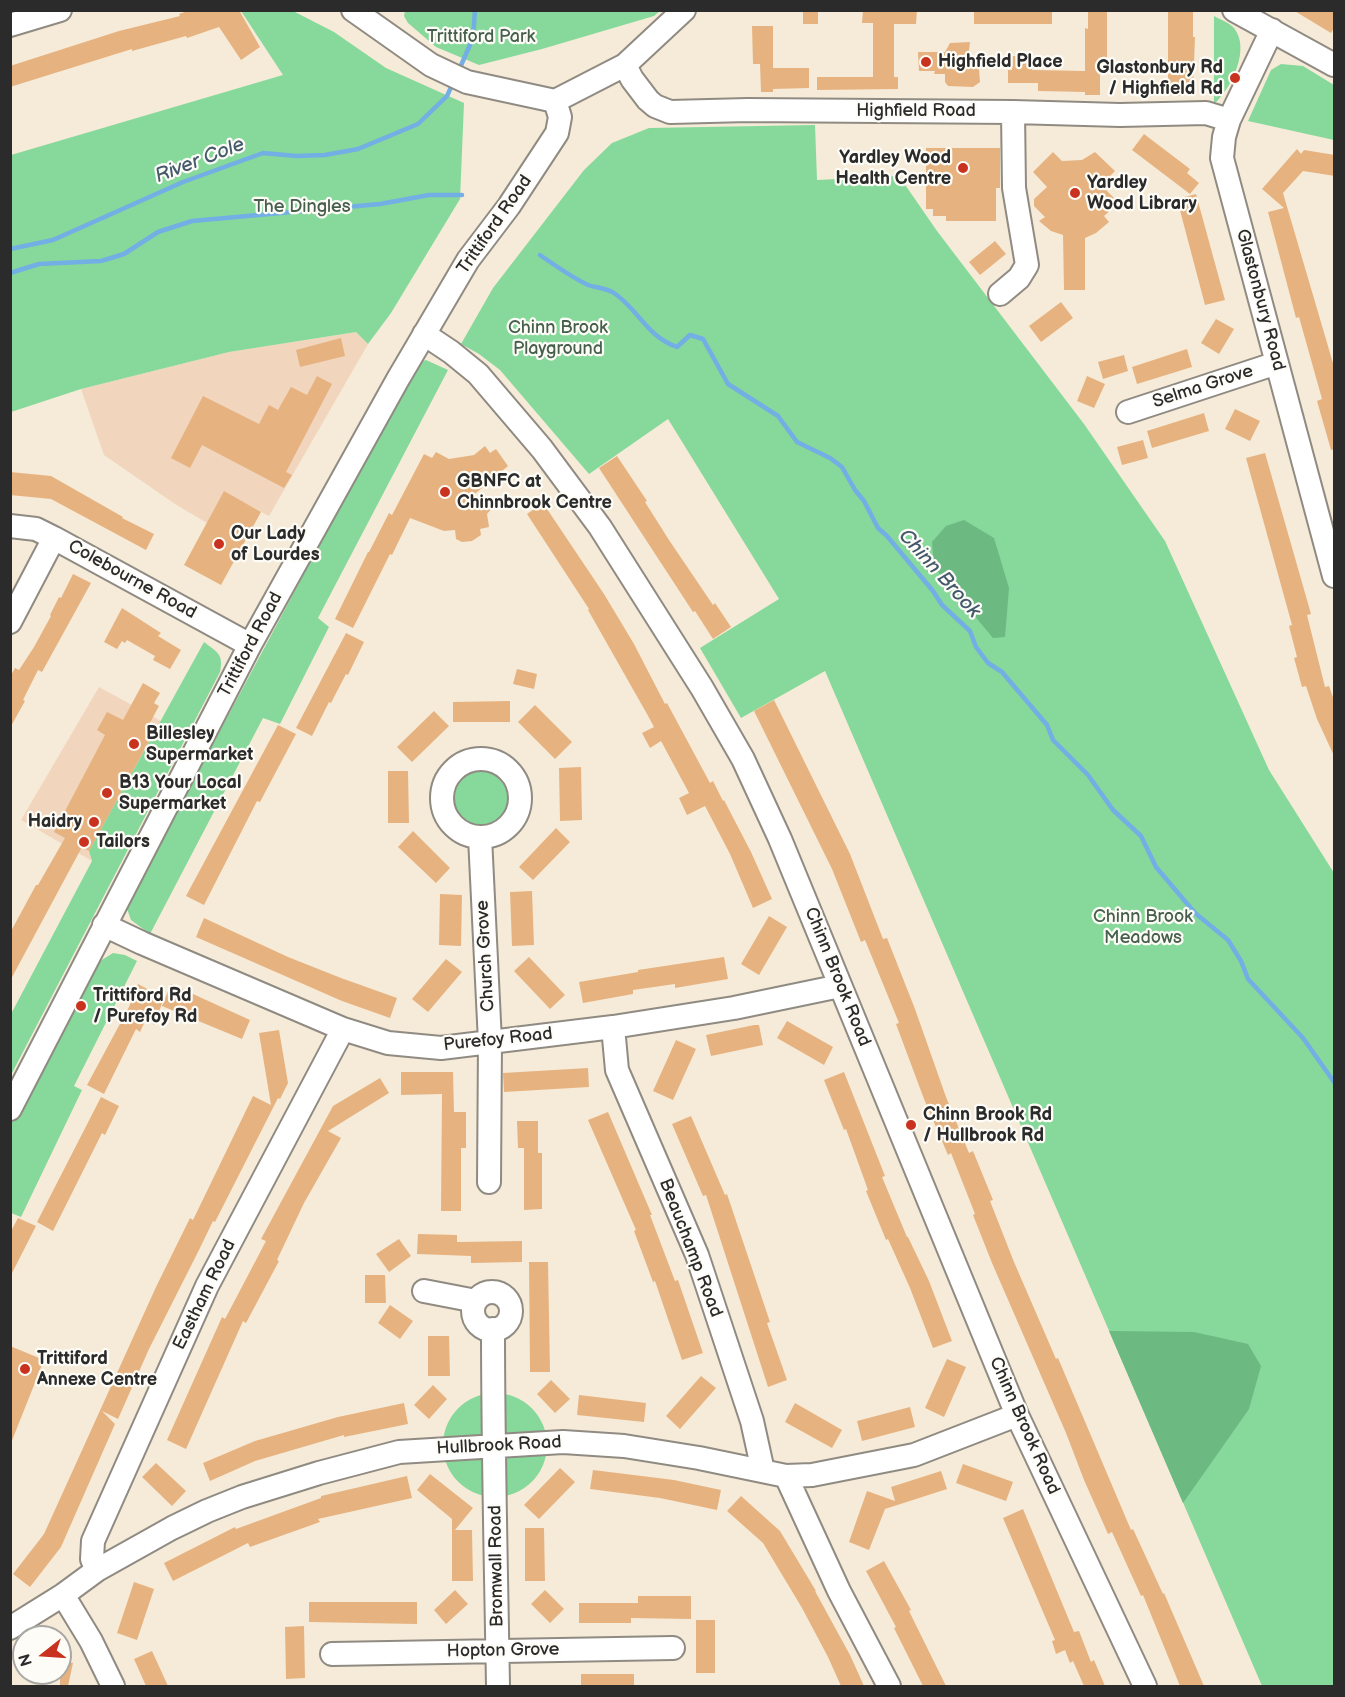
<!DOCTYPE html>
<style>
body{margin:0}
#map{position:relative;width:1345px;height:1697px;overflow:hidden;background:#f6ebd8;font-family:"Balsamiq Sans",sans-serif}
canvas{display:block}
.frame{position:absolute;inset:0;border:12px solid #2b2b2b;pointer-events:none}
.north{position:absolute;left:12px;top:1625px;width:60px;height:60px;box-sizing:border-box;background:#fdfcf7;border:2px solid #a9a8a5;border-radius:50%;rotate:253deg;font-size:16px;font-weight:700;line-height:24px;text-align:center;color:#2b2b2b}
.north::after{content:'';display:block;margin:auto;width:21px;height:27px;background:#c8321e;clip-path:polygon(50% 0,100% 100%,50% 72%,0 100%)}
</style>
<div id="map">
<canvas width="1345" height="1697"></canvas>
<div class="frame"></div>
<div class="north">N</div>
</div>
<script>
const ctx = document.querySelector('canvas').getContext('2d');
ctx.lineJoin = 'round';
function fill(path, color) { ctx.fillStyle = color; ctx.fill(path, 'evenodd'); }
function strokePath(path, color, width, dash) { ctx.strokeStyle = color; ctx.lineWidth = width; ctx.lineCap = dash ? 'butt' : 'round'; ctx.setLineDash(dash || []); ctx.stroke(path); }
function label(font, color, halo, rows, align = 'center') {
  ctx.font = font + ' "Balsamiq Sans",sans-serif'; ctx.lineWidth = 4.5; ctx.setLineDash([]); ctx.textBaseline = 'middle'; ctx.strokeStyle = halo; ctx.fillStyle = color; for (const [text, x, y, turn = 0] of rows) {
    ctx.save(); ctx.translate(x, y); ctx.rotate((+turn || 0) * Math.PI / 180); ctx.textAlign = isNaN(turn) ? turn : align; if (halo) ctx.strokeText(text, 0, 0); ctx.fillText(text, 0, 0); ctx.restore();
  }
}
const built = new Path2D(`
 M 356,332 L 368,344 L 269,516 L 224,492 L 207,523 L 175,504 L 104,455 L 81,389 L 229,352 Z
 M 99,687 L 161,721 L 90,851 L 92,861 L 21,820 Z`);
const green = new Path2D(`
 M 241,11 L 293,11 L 334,32 L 386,68 L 464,103 L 460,199 L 391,313 L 368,344 L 356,332 L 229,352 L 81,389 L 11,412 L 11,155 L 283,75 Z
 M 405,11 L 405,10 L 660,11 L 654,16 L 542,49 L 479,65 L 436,47 L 408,23 L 404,16 Z
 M 1214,16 C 1219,19 1230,23 1234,28 C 1251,49 1231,89 1214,104 Z
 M 1281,64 L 1303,66 L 1334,85 L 1334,140 L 1248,121 L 1271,70 Z
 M 815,125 L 817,180 L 899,176 L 937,231 L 1084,424 L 1165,541 L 1269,770 L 1334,873 L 1334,1686 L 1262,1686 L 825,671 L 741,718 L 700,648 L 779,599 L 668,419 L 589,474 L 500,370 L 479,354 L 461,344 L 493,288 L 584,170 L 612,143 L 649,128 Z
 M 426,360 L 448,370 L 318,618 L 329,627 L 280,724 L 263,718 L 150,934 L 131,920 L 126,906 L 417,363 Z
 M 204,642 C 217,652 224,654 220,672 L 11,1075 L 11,1014 L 92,861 L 89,851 Z
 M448 798a30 30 0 1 1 60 0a30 30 0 1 1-60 0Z
 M 113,953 L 125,955 L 137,961 L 74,1086 L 82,1090 L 21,1217 L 11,1213 L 10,1126 L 97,963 Z
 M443 1445a52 52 0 1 1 104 0a52 52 0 1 1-104 0Z`);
const forest = new Path2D(`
 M 964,520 L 994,538 L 1009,588 L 1005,637 L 993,638 L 934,567 L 932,542 L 946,526 Z
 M 1109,1331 L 1194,1332 L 1248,1344 L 1261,1366 L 1249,1409 L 1183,1503 Z`);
const stream = new Path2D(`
 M 459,70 L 473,38 L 475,10
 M 10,249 L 53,240 L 183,182 L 263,153 L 296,156 L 325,155 L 358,149 L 418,124 L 447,96 L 453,83
 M 540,255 C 556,266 571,277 588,285 C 596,288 607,288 614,293 C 639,310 646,336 677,347 L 690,335 L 703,339 L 728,384 L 778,416 L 797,442 L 830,458 L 842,467 L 855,490 L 864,501 L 878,528 L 887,536 L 933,591 L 942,605 L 970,631 L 976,647 L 988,663 L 1002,672 L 1047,725 L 1053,740 L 1088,775 L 1113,810 L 1141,836 L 1156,867 L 1195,913 L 1228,940 L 1241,961 L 1248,979 L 1303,1038 L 1334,1082
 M 10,273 L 39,264 L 101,261 L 124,254 L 158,232 L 192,221 L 380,204 L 429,195 L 462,195`);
const building = new Path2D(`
 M 191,10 L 239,10 L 260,47 L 241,60 L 219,27 L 187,38 L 186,36 L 132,51 L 132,49 L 10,87 L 10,66 L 119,31 L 180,16 L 179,14 Z
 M 803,10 L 818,10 L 818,24 L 803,24 Z
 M 863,10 L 917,10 L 916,24 L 894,24 L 894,77 L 898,77 L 898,89 L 817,90 L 817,77 L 873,77 L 873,23 L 862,23 Z
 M 974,10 L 1052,10 L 1052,24 L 974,24 Z
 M 1168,10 L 1193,12 L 1193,37 L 1195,37 L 1193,89 L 1185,89 L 1185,96 L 1168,95 Z
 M 1293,10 L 1335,10 L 1335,26 L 1331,33 Z
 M 1088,12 L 1107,12 L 1107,65 L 1100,65 L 1100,95 L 1085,95 L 1085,92 L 1038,91 L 1038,83 L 1008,83 L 1008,70 L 1012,70 L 1012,56 L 1032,56 L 1032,70 L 1085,71 L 1085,28 L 1088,29 Z
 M 752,26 L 773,26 L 773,68 L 809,68 L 809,88 L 773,89 L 773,92 L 761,92 L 760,64 L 753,64 Z
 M 970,42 L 968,58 L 979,69 L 980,82 L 973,87 L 948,86 L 945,82 L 945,74 L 934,74 L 935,71 L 919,71 L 918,52 L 945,52 L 950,43 Z
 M 1144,134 L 1190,169 L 1187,173 L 1199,183 L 1190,194 L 1132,150 Z
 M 926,148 L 1000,148 L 1000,188 L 996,188 L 996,221 L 946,221 L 946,216 L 933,216 L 933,209 L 926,209 Z
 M 1297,149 L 1301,154 L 1304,150 L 1335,155 L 1335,176 L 1303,171 L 1283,193 L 1335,370 L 1335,449 L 1331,450 L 1317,401 L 1322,399 L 1299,317 L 1296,318 L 1268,212 L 1284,208 L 1262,189 Z
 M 1053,152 L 1062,161 L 1082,160 L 1095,152 L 1115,171 L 1101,185 L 1119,203 L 1104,216 L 1109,222 L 1096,233 L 1085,238 L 1085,290 L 1064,290 L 1063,235 L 1051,231 L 1039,221 L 1045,217 L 1034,206 L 1034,199 L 1047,187 L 1033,172 Z
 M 1196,194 L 1225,300 L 1205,305 L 1177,199 Z
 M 995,241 L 1006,254 L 980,275 L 969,262 Z
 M 1061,302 L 1073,318 L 1041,342 L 1029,326 Z
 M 1216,319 L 1234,329 L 1219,354 L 1201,343 Z
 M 341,338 L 345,356 L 300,367 L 296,350 Z
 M 1187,349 L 1192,367 L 1137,384 L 1132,367 Z
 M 1124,355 L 1128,371 L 1103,379 L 1098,362 Z
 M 317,376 L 332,384 L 286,472 L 292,475 L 284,488 L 202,445 L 190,468 L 171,458 L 203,396 L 259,424 L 269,405 L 278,410 L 291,387 L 307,395 Z
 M 1087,376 L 1105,384 L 1094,408 L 1077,401 Z
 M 1235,409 L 1260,421 L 1250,441 L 1225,429 Z
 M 1204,413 L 1209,431 L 1152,448 L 1147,431 Z
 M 1143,440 L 1148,458 L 1122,465 L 1117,447 Z
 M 485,446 L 490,453 L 496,449 L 508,466 L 470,498 L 493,499 L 493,507 L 487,514 L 489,527 L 480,529 L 481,535 L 472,541 L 462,542 L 456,539 L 455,530 L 444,531 L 410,518 L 392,555 L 390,554 L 353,628 L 335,619 L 368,552 L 369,552 L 389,513 L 392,515 L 424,454 L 432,458 L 436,452 L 449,459 L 474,455 Z
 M 1265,453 L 1311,614 L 1307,615 L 1325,687 L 1329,686 L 1335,703 L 1335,758 L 1317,719 L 1306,686 L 1302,687 L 1294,658 L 1297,657 L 1289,626 L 1292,625 L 1246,458 Z
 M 617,456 L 647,501 L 645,502 L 669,540 L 713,605 L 715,603 L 731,627 L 713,639 L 695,611 L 693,612 L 599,468 Z
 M 10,472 L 51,476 L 123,517 L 122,518 L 154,534 L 146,550 L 51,499 L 10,495 Z
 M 224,491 L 261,512 L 221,585 L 184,565 Z
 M 543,503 L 604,594 L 634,644 L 665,704 L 667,703 L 710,783 L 713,781 L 723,801 L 724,800 L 751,852 L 772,899 L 753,908 L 730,854 L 705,806 L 687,815 L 679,798 L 689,793 L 661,741 L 650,748 L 642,733 L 654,727 L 647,714 L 588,610 L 589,609 L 527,514 Z
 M 73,574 L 91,583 L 42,672 L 38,670 L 23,700 L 25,701 L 10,728 L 10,677 L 15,668 L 19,670 L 34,647 L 51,616 L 50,615 L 59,597 L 61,598 Z
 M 122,608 L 161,633 L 158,636 L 181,650 L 170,669 L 153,660 L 155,656 L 127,640 L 125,643 L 122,641 L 117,649 L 104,642 Z
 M 346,633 L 364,642 L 348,675 L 346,674 L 331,703 L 329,702 L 312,736 L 296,728 Z
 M 517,669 L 537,674 L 534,689 L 513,684 Z
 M 143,683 L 160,693 L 154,703 L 159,706 L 145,732 L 152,736 L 89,851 L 82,847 L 10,981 L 10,933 L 36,885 L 38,885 L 65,838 L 54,832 L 105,735 L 97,730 L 107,712 L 123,720 Z
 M 774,700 L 850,854 L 883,939 L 887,938 L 915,1009 L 946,1097 L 969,1153 L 973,1151 L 993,1200 L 990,1201 L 1014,1262 L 1056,1359 L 1058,1358 L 1131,1530 L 1133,1529 L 1163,1594 L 1164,1593 L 1204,1686 L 1180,1686 L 1143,1595 L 1141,1596 L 1112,1532 L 1108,1534 L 1084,1480 L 1066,1433 L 992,1263 L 973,1215 L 975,1214 L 951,1153 L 948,1155 L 924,1099 L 896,1024 L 899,1023 L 865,940 L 861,942 L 832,869 L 754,711 Z
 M 510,701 L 510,722 L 453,722 L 453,702 Z
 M 535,705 L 572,742 L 555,759 L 518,722 Z
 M 434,711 L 449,726 L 412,762 L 397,747 Z
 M 278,725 L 296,734 L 260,802 L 257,801 L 204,905 L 186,896 Z
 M 581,767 L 582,820 L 560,821 L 559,768 Z
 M 388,771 L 408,771 L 409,823 L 388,823 Z
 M 556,828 L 570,842 L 533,880 L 519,867 Z
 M 413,831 L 450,868 L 436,883 L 398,847 Z
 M 532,891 L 534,945 L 512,946 L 510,892 Z
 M 440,894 L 462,895 L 461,946 L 439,945 Z
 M 769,916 L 787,927 L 759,975 L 741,964 Z
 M 204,918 L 288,957 L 341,978 L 397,998 L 390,1018 L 342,1001 L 196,937 Z
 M 529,957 L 565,995 L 550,1009 L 514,971 Z
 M 724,957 L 728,979 L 675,988 L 675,984 L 633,990 L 633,994 L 583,1003 L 579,982 L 638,972 L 638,970 Z
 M 446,959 L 462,972 L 428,1012 L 412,999 Z
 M 138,984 L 164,998 L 154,1025 L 147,1017 L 140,1032 L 136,1029 L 104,1094 L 87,1085 L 129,1007 Z
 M 171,984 L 250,1020 L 242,1039 L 162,1006 Z
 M 787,1021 L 833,1047 L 824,1065 L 777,1038 Z
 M 754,1025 L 759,1025 L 763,1045 L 711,1056 L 706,1035 Z
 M 279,1030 L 288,1083 L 280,1099 L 278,1098 L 215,1222 L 213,1221 L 199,1250 L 149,1349 L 118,1419 L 102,1411 L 115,1424 L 61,1547 L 30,1587 L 13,1574 L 44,1534 L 156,1287 L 190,1218 L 193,1220 L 253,1096 L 271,1105 L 259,1033 Z
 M 676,1040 L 696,1049 L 673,1100 L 653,1091 Z
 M 588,1068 L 589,1087 L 504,1092 L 503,1073 Z
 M 401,1072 L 453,1072 L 454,1112 L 466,1112 L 466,1148 L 461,1148 L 461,1211 L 441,1211 L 442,1094 L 401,1095 Z
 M 844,1072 L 885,1176 L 882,1177 L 907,1237 L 908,1237 L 929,1281 L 952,1341 L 933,1348 L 910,1288 L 888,1239 L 886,1240 L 866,1191 L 868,1190 L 846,1129 L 844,1130 L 824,1080 Z
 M 380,1078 L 389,1093 L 328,1131 L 341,1138 L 304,1203 L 277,1260 L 279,1261 L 246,1323 L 243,1321 L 186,1449 L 167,1440 L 222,1317 L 225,1319 L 266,1241 L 261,1239 L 333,1106 Z
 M 101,1097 L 119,1106 L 105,1135 L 102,1133 L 53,1231 L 37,1222 Z
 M 608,1112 L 652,1215 L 650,1215 L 675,1281 L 678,1280 L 703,1353 L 682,1360 L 655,1281 L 653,1282 L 634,1231 L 636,1230 L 588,1120 Z
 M 691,1116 L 725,1195 L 727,1194 L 770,1322 L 767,1323 L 787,1380 L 768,1387 L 706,1195 L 703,1196 L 672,1124 Z
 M 517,1121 L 538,1121 L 538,1153 L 542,1153 L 542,1209 L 524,1210 L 524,1148 L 518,1148 Z
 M 18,1218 L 36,1226 L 10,1277 L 10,1233 Z
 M 418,1234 L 457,1235 L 457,1242 L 522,1241 L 522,1262 L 471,1263 L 471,1256 L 417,1254 Z
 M 399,1239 L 411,1256 L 389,1272 L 376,1254 Z
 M 529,1262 L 548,1262 L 550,1372 L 530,1372 Z
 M 365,1275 L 385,1275 L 386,1303 L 365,1303 Z
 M 390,1305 L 413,1321 L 400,1339 L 378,1323 Z
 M 428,1336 L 449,1336 L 450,1376 L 428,1376 Z
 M 10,1346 L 44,1360 L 11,1443 L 10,1443 Z
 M 947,1359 L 966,1367 L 944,1417 L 925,1408 Z
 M 701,1376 L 716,1388 L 680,1429 L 666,1416 Z
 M 551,1380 L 570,1399 L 555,1413 L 537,1394 Z
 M 433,1385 L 447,1399 L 429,1419 L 414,1405 Z
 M 579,1395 L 646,1403 L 644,1422 L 577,1415 Z
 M 404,1403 L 408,1424 L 344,1437 L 344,1435 L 255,1461 L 210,1481 L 203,1463 L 255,1441 L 338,1417 Z
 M 795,1403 L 842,1430 L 832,1448 L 785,1422 Z
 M 910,1407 L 915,1427 L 862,1441 L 857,1421 Z
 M 156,1463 L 186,1491 L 172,1506 L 142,1477 Z
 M 963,1464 L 1013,1482 L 1006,1501 L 956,1483 Z
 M 560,1468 L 575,1482 L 539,1519 L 524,1505 Z
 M 593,1470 L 674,1480 L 721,1490 L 717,1510 L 660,1498 L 590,1489 Z
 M 941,1471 L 947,1489 L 885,1509 L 869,1550 L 849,1542 L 867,1491 L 895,1501 L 891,1487 Z
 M 430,1474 L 473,1508 L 455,1530 L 472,1530 L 473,1581 L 452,1581 L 452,1519 L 417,1490 Z
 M 407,1476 L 412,1498 L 318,1519 L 320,1522 L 250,1547 L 248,1543 L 173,1581 L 164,1563 L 235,1527 L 236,1529 L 321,1498 L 321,1496 Z
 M 741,1496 L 780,1531 L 816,1591 L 815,1591 L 850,1655 L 864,1686 L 841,1686 L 828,1657 L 802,1608 L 763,1543 L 727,1511 Z
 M 1023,1509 L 1074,1632 L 1079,1631 L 1091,1662 L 1094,1660 L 1105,1686 L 1084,1686 L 1073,1661 L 1070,1663 L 1065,1650 L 1056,1654 L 1052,1641 L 1055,1640 L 1003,1518 Z
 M 525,1528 L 544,1528 L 545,1581 L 525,1581 Z
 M 884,1561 L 911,1610 L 909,1611 L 946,1686 L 923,1686 L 894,1628 L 896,1627 L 866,1571 Z
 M 134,1582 L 154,1589 L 137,1640 L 117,1633 Z
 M 455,1590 L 468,1604 L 446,1624 L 434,1610 Z
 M 545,1590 L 564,1609 L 550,1623 L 531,1604 Z
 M 638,1596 L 691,1596 L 691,1619 L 631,1618 L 631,1623 L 579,1623 L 579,1603 L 638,1603 Z
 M 309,1602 L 417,1602 L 417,1624 L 309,1622 Z
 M 696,1620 L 715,1620 L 715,1673 L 696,1673 Z
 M 304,1626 L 305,1678 L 286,1679 L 285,1627 Z
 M 152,1651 L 168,1686 L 146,1686 L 134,1659 Z
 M 60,1660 L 73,1663 L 68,1686 L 60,1686 Z
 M 581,1674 L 634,1674 L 634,1686 L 581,1686 Z`);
const minor = new Path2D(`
 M 353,10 L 431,65 L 467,82 L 555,101 L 625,65 L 684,10
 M 1234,10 L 1334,65
 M 10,25 L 60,10
 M 1272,30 L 1229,120 L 1224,137 L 1222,158 L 1334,576
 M 625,65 L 632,79 L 648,100 L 655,106 L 670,112 L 748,110 L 1013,112 L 1120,115 L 1206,113 L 1229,120
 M 1000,294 L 1019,278 L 1027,265 L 1014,188 L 1013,112
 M 424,334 L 451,352 L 478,374 L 542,449 L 600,527 L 702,688 L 743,759 L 780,839 L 1017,1415 L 1145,1686
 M 1128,412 L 1277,363
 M 10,526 L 36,529 L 54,538 L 250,645
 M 10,622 L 54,538
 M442 798a39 39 0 1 1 78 0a39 39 0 1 1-78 0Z
 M 480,837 L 490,1042 L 489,1182
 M 104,925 L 142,943 L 343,1029 L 388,1043 L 441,1048 L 613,1027 L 734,1008 L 840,986
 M 613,1027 L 617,1070 L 697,1255 L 752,1421 L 763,1471
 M 10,1109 L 250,645 L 398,379 L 468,260 L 509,206 L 557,133 L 560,117 L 555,101
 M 424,1291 L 476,1301
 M473 1311a19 19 0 1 1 38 0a19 19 0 1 1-38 0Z
 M 493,1329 C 493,1448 496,1567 498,1686
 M 786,1476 L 839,1591 L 889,1686
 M 97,1570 L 92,1559 L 93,1541 L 207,1286 L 343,1029
 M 63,1595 L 91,1641 L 113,1686
 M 10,1628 L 63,1595 L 97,1570 L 172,1528 L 207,1511 L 242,1497 L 319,1473 L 399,1452 L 563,1442 L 624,1446 L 699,1458 L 786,1476 L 812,1475 L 914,1455 L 1017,1415
 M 332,1654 L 673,1648`);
const markers = [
 [926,62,6,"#c8321e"],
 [1235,78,6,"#c8321e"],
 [963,168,6,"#c8321e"],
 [1075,193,6,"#c8321e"],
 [445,492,6,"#c8321e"],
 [219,544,6,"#c8321e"],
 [134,744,6,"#c8321e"],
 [107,793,6,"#c8321e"],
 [94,822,6,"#c8321e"],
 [84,842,6,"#c8321e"],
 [81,1006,6,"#c8321e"],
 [911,1125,6,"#c8321e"],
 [25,1369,6,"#c8321e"]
];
const parkNames = [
 ["Trittiford Park",481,37],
 ["The Dingles",302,207],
 ["Chinn Brook",558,328],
 ["Playground",558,349],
 ["Chinn Brook",1143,917],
 ["Meadows",1143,938]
];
const poiNames = [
 ["Highfield Place",938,62],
 ["Glastonbury Rd",1223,68,"right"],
 ["/ Highfield Rd",1223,89,"right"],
 ["Yardley Wood",951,158,"right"],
 ["Health Centre",951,179,"right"],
 ["Yardley",1087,183],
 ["Wood Library",1087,204],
 ["GBNFC at",457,482],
 ["Chinnbrook Centre",457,503],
 ["Our Lady",231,534],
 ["of Lourdes",231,555],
 ["Billesley",146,734],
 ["Supermarket",146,755],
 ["B13 Your Local",119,783],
 ["Supermarket",119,804],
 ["Haidry",82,822,"right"],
 ["Tailors",96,842],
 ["Trittiford Rd",93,996],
 ["/ Purefoy Rd",93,1017],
 ["Chinn Brook Rd",923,1115],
 ["/ Hullbrook Rd",923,1136],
 ["Trittiford",37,1359],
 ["Annexe Centre",37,1380]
];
const streetNames = [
 ["Highfield Road",916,111],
 ["Trittiford Road",495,225,-55],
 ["Glastonbury Road",1260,300,75],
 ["Selma Grove",1203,387,-18],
 ["Colebourne Road",132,580,29],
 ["Trittiford Road",251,645,-62],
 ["Church Grove",486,956,-93],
 ["Chinn Brook Road",837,977,68],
 ["Purefoy Road",498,1040,-6],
 ["Beauchamp Road",690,1248,69],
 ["Eastham Road",205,1295,-64],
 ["Chinn Brook Road",1024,1426,66],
 ["Hullbrook Road",499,1446,-3],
 ["Bromwall Road",497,1566,-91],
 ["Hopton Grove",503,1651,-1]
];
const waterNames = [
 ["River Cole",200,161,-21],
 ["Chinn Brook",939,574,48]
];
fill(built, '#f1d5bd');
fill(green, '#86d99a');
fill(forest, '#6cb982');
strokePath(stream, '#73aee4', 4.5);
fill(building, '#e6b380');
strokePath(minor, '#908b82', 26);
strokePath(minor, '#fff', 22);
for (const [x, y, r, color] of markers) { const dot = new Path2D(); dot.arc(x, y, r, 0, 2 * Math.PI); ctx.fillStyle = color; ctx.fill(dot); strokePath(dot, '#fdfcf7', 2); }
label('18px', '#465f4c', '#fdfcf7', parkNames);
label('bold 18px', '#2b2b2b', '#fdfcf7', poiNames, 'left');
label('18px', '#2b2b2b', '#fdfcf7', streetNames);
label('italic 20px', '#44596c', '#fdfcf7', waterNames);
</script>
